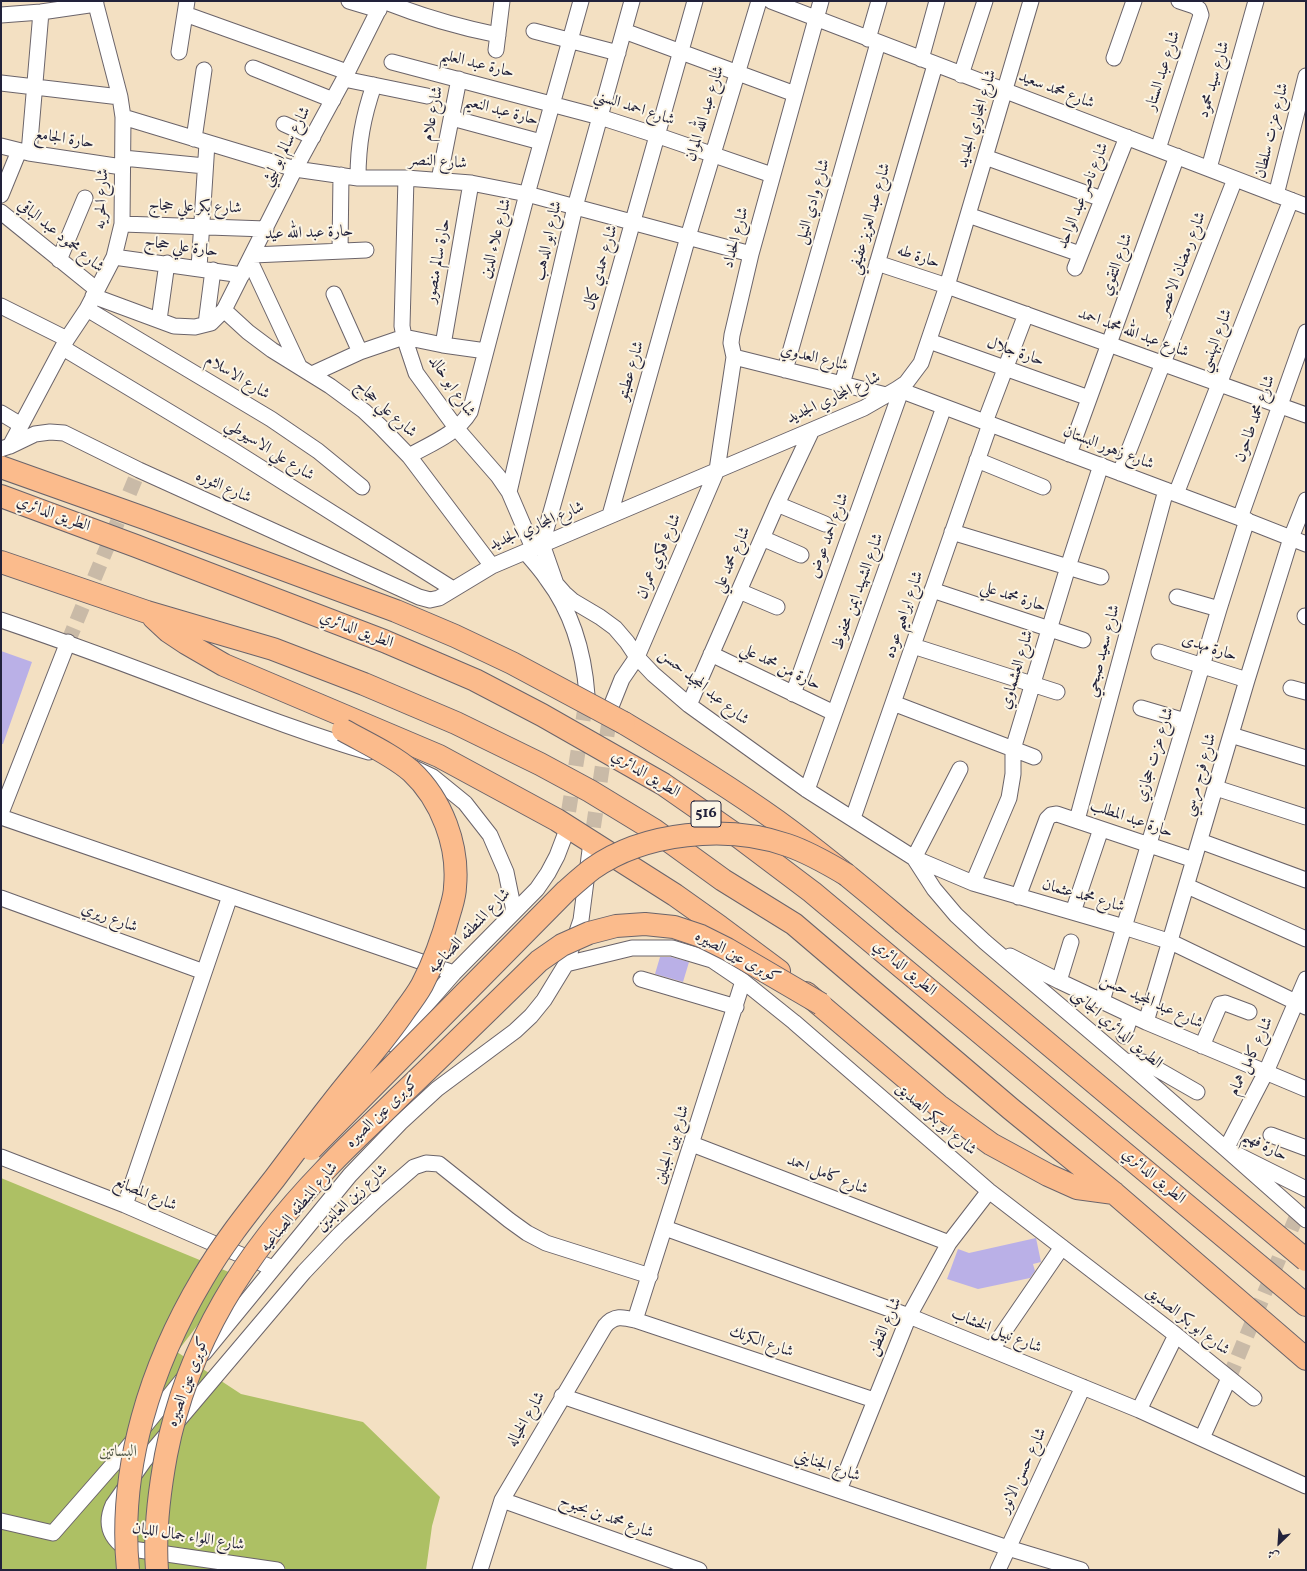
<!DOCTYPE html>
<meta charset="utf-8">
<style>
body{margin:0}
#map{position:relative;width:1307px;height:1571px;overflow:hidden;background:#f3e0c2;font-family:Vollkorn,Amiri,serif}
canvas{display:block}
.frame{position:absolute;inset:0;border:2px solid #22223b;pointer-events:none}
.north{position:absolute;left:1259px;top:1523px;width:40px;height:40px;-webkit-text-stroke:3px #fcf5e5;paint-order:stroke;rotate:205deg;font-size:11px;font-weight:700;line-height:16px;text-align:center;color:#22223b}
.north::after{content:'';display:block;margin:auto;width:14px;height:18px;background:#22223b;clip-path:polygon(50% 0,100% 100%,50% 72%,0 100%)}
</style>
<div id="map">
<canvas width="1307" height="1571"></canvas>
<div class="frame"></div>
<div class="north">ش</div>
</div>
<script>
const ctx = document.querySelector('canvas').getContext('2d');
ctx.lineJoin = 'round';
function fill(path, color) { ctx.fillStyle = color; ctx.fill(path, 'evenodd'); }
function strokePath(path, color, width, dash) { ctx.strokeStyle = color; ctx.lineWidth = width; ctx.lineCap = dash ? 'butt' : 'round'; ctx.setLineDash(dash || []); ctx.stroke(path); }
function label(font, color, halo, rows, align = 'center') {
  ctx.font = font + ' Vollkorn,Amiri,serif'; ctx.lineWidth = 4; ctx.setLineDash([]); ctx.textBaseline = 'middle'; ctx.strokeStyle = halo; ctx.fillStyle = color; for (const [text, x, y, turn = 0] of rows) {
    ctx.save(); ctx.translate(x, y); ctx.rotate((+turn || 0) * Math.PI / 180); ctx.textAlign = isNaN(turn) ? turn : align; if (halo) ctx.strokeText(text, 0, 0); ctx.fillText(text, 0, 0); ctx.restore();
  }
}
const green = new Path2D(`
 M 1,1178 L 236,1275 L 177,1352 L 241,1394 L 363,1422 L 440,1497 L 432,1526 L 426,1570 L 1,1570 Z`);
const building = new Path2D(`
 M 1,651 L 32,662 L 3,744 L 1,744 Z
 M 660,957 L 671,957 L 689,962 L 683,982 L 655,974 Z
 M 1036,1238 L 1041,1262 L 1033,1264 L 1035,1271 L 1030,1278 L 978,1289 L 947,1279 L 958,1249 L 969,1253 Z`);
const minorTunnel = new Path2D(`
 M 68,642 L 139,470
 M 565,834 L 587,695
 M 590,850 L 611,708
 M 1229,1378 L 1298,1213`);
const minor = new Path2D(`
 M 349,1 L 379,10
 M 383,1 C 421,16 458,27 498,35
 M 695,1 L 542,544 L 556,584 L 564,593 L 573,601 L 600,617 L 615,628 L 627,642 L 637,657 L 653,674 L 689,705 L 807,790 L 914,858 L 973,883 L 1124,927 L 1171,942 L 1306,1007
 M 771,1 L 1306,206
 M 185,14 L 347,72
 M 1,15 L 41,12 L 96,4
 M 534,31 L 618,53
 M 624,31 L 795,94
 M 868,39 L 879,1
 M 496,50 L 502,1
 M 179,52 L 187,1
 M 1114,58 L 1134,1
 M 921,59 L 937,1
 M 392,62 L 600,117 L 656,135 L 772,175
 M 253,68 L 333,100
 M 961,75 L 985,1
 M 344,79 L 427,96
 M 1,83 L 120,97
 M 123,117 L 295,169 L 358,178 L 406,178 L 471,183 L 527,194 L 751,254
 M 452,118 L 541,142
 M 284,124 L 313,137
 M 194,139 L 204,70
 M 1,146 L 29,153 L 122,167
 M 1158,149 L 1201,15 L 1199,9 L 1194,6 L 1179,1
 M 29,153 L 41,12
 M 985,157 L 1102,199
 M 123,158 L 205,166
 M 1209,168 L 1256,1
 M 358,178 C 358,144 363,117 374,85
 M 406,178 L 402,326 L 404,337 L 416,373 L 457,429 L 498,476 L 509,492 L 533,548
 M 439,180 L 459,79
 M 1,195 L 19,151
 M 1276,195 L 1306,76
 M 1,212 L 96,289
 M 968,215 L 1080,254
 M 122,224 L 266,229
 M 340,251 L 341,175
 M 253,255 L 366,250
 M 114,257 L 242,275
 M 59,260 L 85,198
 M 250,261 L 299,366
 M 877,263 L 947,286 L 1306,415
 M 199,268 L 207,143
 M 1075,268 L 1127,137
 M 334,294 L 360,352
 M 93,296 L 174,326 L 195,327 L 211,323 L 224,310 L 295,169 L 344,79 L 383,1
 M 1,306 L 67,339
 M 87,309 L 271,419 L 318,451 L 362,487
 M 224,310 L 248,332 L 272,350 L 330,386 L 364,411 L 380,426 L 409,456 L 492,566
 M 159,320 L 167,263
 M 206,324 L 213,270
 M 929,341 L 1089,398
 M 443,345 L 471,183
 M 63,348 L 231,449 L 453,589
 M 734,357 L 886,395
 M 785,370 L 878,43
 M 312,374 L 360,352 L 404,337 L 443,345 L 486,351
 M 842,384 L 935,65
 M 897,389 L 1240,518 L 1306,544
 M 1,413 L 21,425
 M 985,422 L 1026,314
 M 10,446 L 67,339 L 87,309 L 114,257 L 122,224 L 123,117 L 120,97 L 95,1
 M 1,449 L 10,446 L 35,434 L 50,432 L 64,433 L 139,470 L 419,597 L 430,600 L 439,598 L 492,566 L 864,408 L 897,389 L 906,383 L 921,363 L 947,286 L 1031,1
 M 1069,454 L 1177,156
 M 409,456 C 430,444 457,434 470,412 L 527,194 L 581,1
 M 977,460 L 1043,487
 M 1120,473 L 1235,179
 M 509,492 L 575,207 L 632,1
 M 1176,494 L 1291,200
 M 777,504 L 825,524
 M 610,515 L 688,237 L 759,1
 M 1240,518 L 1306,332
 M 952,532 L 1101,577
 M 762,538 L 801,555
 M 526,553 C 533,561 541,570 547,579 C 572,612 584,654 587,695
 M 932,590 L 1083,640
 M 739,591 L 777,607
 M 1177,597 L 1219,609
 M 1305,616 L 1306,617
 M 1,620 C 69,643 136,668 203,694 C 258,715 313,736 369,752
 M 913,646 L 1057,692
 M 1159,652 L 1247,680
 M 711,654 L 834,713
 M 1291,688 L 1306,692
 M 793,694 L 901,391
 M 893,703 L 1034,757
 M 612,704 L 622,679 L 637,657 L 717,470 L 734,357 L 731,343 L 732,335 L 751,254 L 821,1
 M 689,705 L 777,504 L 812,430
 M 1141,708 L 1185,721
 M 1231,735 L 1306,758
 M 412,767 L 433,777 L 465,803 L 490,835 L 506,872 L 514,911
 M 960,769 L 914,858 L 934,889 L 956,915 L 985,942 L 1125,1061 L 1226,1149 L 1306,1220
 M 1216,788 L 1306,817
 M 807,790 L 944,407
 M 1,813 L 68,642
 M 1,817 L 454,973
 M 853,818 L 990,424
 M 1077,820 L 1166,490
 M 1200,841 L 1306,880
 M 973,883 L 1009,798 L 1013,774 L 1013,749 L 1068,567 L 1101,465
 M 1187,886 L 1306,939
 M 1018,897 L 1047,819 L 1051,815 L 1057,814 L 1194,860
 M 1,898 L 204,972
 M 1073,912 L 1101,829
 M 1010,956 L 1059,981 L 1146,1022 L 1306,1089
 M 566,964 L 632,948 L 672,948 L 712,960 L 743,981 L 794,1022 L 989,1191 L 1176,1335 L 1254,1398
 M 641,979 L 736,1007
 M 1306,979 L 1266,1072 L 1226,1149 L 1306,1189
 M 1059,981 L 1071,942
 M 1102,1001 L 1219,609 L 1247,520
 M 1146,1022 L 1247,680 L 1291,538 L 1306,500
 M 1124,1036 L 1131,1015
 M 392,1044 L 454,973 L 537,889 L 548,873 L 557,856 L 565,835
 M 1202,1046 L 1220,1004 L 1225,1003 L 1249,1012
 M 1125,1061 L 1143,1062 L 1150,1065 L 1197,1092
 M 1271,1135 L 1306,1148
 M 692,1144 L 949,1243
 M 1,1157 L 125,1205 L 217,1245 L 273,1268
 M 125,1205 L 230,896
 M 665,1228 L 909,1316 L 1139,1410 L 1306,1486
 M 635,1320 L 743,981
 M 992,1349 L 1062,1247
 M 204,1353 L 350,1175 L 400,1123 L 437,1089 L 515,1031 L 531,1016 L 544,1000 L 566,964 L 581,920 L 590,850
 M 562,1396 L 1008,1548 L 1081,1570
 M 1139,1410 L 1176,1335
 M 1202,1438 L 1229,1378
 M 839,1490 L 909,1316 L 949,1243 L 989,1191
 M 502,1500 L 699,1570
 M 1,1521 L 53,1533 L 123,1453 L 183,1379
 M 277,1570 L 125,1548 C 110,1537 105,1523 113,1505 L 144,1461 L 304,1272 L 339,1235 L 376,1200 L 414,1167 L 426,1163 L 439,1164 L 509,1220 L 527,1233 L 546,1243 L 650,1276
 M 480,1570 L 502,1500 L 605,1326 C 614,1315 623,1317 635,1320 L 874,1400
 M 998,1570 L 1083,1387`);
const highway = new Path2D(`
 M 1,496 L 136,546 L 384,641 L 475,680 L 542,715 L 663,784 L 739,837 L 812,892 L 1306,1305
 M 1,562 L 147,612 L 273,649 L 364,684 L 456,723 L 540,764 L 590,791 L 654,830 L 723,880 L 794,924 L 1011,1109 L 1114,1193 L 1306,1359
 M 154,618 L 168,631 L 186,643 L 224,665 L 439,756 L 557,820 L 675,895 L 720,927 L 779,971
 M 624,723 C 676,754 728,786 777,821 C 821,853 862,887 903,922
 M 806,993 L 939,1106 L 991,1144 L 1048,1175 L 1077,1188 L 1114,1193`);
const highwayBridge = new Path2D(`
 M 1,467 L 147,519 L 396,611 L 455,636 L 512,663 L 624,723
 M 903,922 L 1306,1260
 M 311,1149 L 566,891 C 574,884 583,876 592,869 C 644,832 727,824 787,845 C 808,852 827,863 847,875
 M 128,1570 C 118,1468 151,1365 203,1278 C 224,1242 250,1210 275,1178 C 293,1154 311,1130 329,1107 C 354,1074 382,1044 405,1010 C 411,1002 417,994 422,985 C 434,962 443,937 450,911 C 452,904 455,895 455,887 C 459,846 442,800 411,771 C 391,754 366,743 343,730
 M 157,1570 C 154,1531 159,1493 166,1455 C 188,1342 245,1253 324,1171 C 348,1145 374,1122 399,1097 C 446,1052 492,1007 539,961 L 562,945 L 589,933 L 616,926 L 645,924 L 674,927 L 701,936 L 727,949 L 821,1004`);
const shields = [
 [706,814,30]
];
const shieldNames = [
 ["516",706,814]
];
const streetNames = [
 ["حارة عبد العليم",477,65,14],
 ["شارع عبد الستار",1164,71,-72],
 ["شارع سيد محمود",1215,80,-74],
 ["شارع محمد سعيد",1056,91,21],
 ["شارع احمد السني",634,109,18],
 ["حارة عبد النعيم",501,112,15],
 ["شارع علام",434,114,-79],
 ["شارع عبد الله الموان",706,114,-73],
 ["شارع المجاري الجديد",978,119,-73],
 ["شارع عزت سلطان",1273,131,-76],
 ["حارة الجامع",64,140,9],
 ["شارع سالم ابو ليثي",287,147,-62],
 ["شارع النصر",438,163,4],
 ["شارع ناصر عبد الواحد",1084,196,-68],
 ["شارع الحريه",103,199,-87],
 ["شارع وادي النيل",814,202,-74],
 ["شارع بكر علي حجاج",195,208,2],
 ["شارع عبد العزيز عفيفي",871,219,-74],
 ["حارة عبد الله عيد",309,234,-2],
 ["شارع محمود عبد الباقي",60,237,39],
 ["شارع الحداد",737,238,-75],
 ["شارع علاء الدين",497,239,-75],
 ["شارع ابو الدهب",549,241,-77],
 ["حارة علي حجاج",181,248,8],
 ["حارة طه",918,258,18],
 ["حارة سالم منصور",439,261,-80],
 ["شارع رمضان الاعصر",1183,264,-69],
 ["شارع التقوي",1118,265,-70],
 ["شارع حمدي كمال",602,268,-74],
 ["شارع عبد الله محمد احمد",1133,334,20],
 ["شارع البهنسي",1217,341,-69],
 ["حارة جلال",1015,353,19],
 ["شارع العدوي",814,359,14],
 ["شارع عطيتو",632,371,-74],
 ["شارع الاسلام",237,378,31],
 ["شارع ابو خالد",451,387,56],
 ["شارع المجاري الجديد",834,399,-25],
 ["شارع علي حجاج",385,410,42],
 ["شارع محمد طاحون",1256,419,-70],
 ["شارع زهور البستان",1108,449,21],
 ["شارع علي الاسيوطي",269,451,32],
 ["شارع الثوره",223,488,24],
 ["الطريق الدائري",53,515,20],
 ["شارع المجاري الجديد",537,527,-23],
 ["شارع احمد عوض",830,536,-70],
 ["شارع فكري عمران",660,557,-67],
 ["شارع محمد علي",733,560,-66],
 ["شارع الشهيد ايمن محفوظ",859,592,-70],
 ["حارة محمد علي",1013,598,18],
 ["شارع ابراهيم عوده",905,615,-71],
 ["الطريق الدائري",356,631,21],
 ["حارة مهدى",1209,649,18],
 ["شارع سعيد صبحي",1104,651,-75],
 ["حارة من محمد علي",780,668,26],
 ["شارع العشماوي",1018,670,-73],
 ["شارع عبد المجيد حسن",703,688,39],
 ["شارع عزت حجازي",1156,755,-73],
 ["الطريق الدائري",645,775,31],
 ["شارع فرج مرسي",1201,775,-74],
 ["حارة عبد المطلب",1131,820,19],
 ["شارع محمد عثمان",1083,897,16],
 ["شارع ريري",109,919,20],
 ["شارع المنطقه الصناعيه",470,932,-46],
 ["كوبرى عين الصيره",737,958,28],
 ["الطريق الدائري",904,969,40],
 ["شارع عبد المجيد حسن",1151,1003,24],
 ["الطريق الدائري الجانبى",1116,1030,40],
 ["شارع كامل همام",1252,1057,-65],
 ["كوبرى عين الصيره",383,1113,-44],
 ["شارع ابو بكر الصديق",935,1120,41],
 ["شارع بين الجبلين",673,1145,-72],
 ["حارة فهيم",1264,1147,27],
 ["شارع كامل احمد",827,1176,21],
 ["الطريق الدائري",1153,1177,40],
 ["شارع المصانع",145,1195,23],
 ["شارع زين العابدين",353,1199,-43],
 ["شارع المنطقه الصناعيه",300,1208,-50],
 ["شارع ابو بكر الصديق",1187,1322,38],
 ["شارع القطن",886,1327,-66],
 ["شارع نبيل الخشاب",996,1332,22],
 ["شارع الكرنك",761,1343,19],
 ["كوبرى عين الصيره",189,1382,-70],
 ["شارع الخياله",527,1420,-60],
 ["شارع الجنايني",827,1467,19],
 ["شارع حسن الانور",1024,1471,-65],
 ["شارع محمد بن بحبوح",606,1518,20],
 ["شارع اللواء جمال اللبان",188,1538,9]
];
const parkNames = [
 ["البساتين",118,1453]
];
fill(green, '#adc064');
fill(building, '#bab0e7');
strokePath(minorTunnel, '#c9baa7', 15, [15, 8]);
strokePath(minor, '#6b646a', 17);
strokePath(highway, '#6b646a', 24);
strokePath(minor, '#fff', 15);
strokePath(highway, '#fbbb8c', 22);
strokePath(highwayBridge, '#6b646a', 24, []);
strokePath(highwayBridge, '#fbbb8c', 22);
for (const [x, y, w] of shields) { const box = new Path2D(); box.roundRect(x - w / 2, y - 13, w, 26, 3); ctx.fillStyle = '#fcf5e5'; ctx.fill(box); strokePath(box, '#22223b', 1); }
label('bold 15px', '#22223b', null, shieldNames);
label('16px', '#22223b', '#fcf5e5', streetNames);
label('16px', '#535949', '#fcf5e5', parkNames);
</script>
